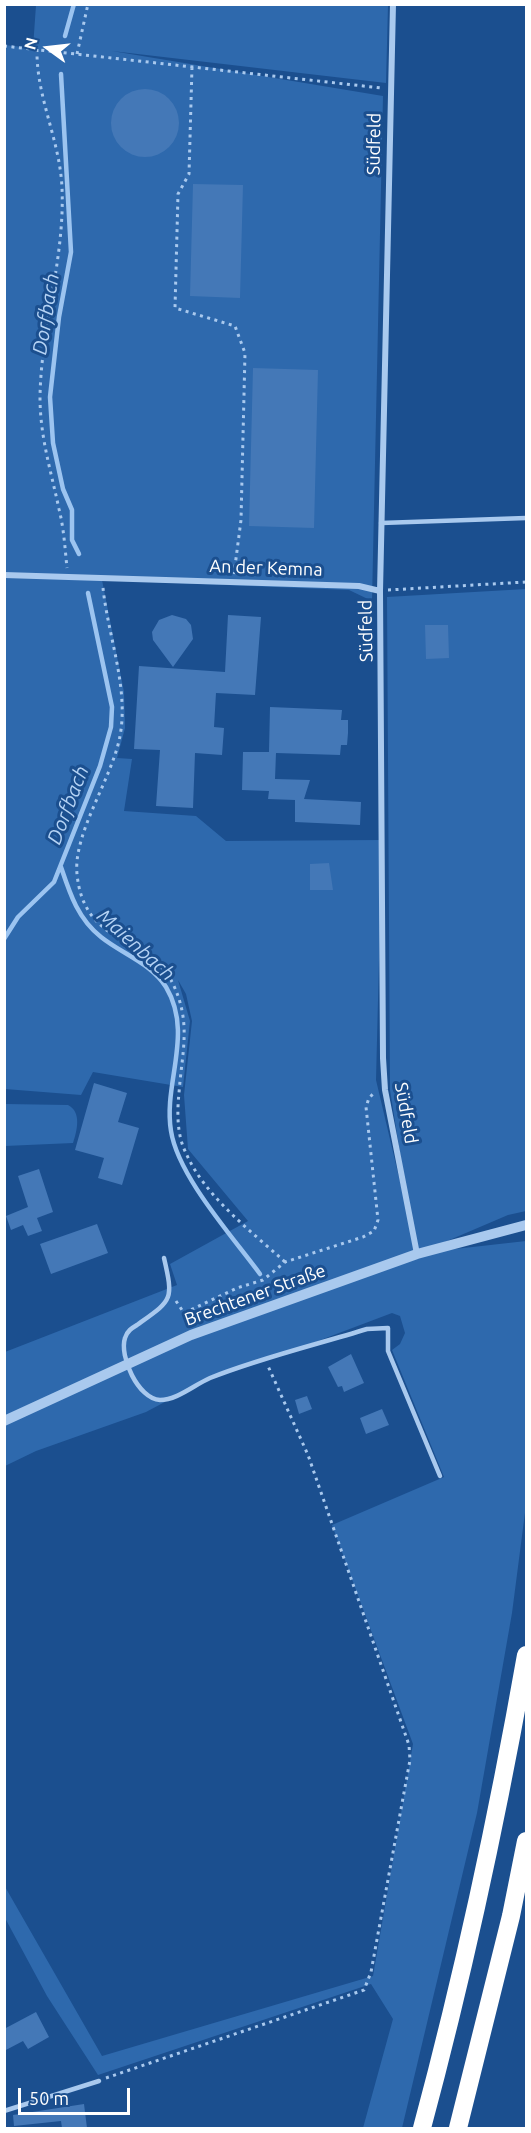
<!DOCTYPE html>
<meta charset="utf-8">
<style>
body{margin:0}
#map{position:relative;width:531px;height:2133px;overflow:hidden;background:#1b4f8f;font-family:Ubuntu,sans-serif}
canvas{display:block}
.frame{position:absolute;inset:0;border:6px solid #fff;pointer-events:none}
.north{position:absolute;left:18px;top:18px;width:60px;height:60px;-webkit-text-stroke:4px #1b4f8f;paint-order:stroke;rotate:285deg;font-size:16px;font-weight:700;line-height:24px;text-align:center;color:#fff}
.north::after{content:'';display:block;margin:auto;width:21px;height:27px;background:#fff;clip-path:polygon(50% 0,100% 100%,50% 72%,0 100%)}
.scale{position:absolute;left:18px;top:2088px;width:112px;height:27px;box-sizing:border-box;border:3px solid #fff;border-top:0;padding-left:8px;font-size:18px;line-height:21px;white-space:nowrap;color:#fff;-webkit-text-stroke:4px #1b4f8f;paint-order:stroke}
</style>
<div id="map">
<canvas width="531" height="2133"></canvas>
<div class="frame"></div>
<div class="north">N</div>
<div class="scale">50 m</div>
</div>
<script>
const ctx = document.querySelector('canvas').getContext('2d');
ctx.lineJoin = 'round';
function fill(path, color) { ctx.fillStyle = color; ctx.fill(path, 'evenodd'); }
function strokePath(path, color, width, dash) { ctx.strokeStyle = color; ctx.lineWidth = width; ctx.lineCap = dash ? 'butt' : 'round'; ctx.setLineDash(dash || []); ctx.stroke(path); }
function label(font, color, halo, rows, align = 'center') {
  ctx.font = font + ' Ubuntu,sans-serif'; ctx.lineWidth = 6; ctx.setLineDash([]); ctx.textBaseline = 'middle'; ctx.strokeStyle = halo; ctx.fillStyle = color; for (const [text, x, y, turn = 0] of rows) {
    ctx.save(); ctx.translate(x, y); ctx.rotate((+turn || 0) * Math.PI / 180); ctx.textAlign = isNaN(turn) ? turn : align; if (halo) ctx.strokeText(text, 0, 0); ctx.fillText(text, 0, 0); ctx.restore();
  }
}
const green = new Path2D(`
 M 36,5 L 388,5 L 386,83 L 112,51 L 383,96 L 372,601 L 349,590 L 102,580 L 124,692 L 125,728 L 117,758 L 132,759 L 124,811 L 196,816 L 226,841 L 382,840 L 376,1080 L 414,1241 L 390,1090 L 387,597 L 526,589 L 526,1211 L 508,1215 L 419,1253 L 526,1241 L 526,1505 L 512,1613 L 477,1813 L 402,2128 L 363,2128 L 393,2019 L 371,1984 L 98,2075 L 47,1996 L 5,1918 L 4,1885 L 102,2056 L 373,1976 L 413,1744 L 332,1525 L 444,1477 L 392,1350 L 400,1344 L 405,1333 L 400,1316 L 392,1313 L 265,1361 L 210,1378 L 146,1412 L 36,1451 L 5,1466 L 5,1352 L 177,1285 L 170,1264 L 248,1221 L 188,1149 L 184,1095 L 192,1021 L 186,994 L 178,980 L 190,1021 L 183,1087 L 93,1072 L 81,1095 L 5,1089 L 4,45 L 33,48 Z
 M 5,1104 L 68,1105 C 82,1112 77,1131 73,1143 L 5,1146 Z`);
const stream = new Path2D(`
 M 65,36 L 74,4
 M 61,74 L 71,252 L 59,317 L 50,397 L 53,443 L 63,489 L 72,510 L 72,540 L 79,554
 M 61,867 C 70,894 78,919 101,937 C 122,954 151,963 166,987 C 194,1034 163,1083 171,1131 C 178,1176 232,1236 260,1274
 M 4,939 L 18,917 L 54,882 L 100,766 L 111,727 L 112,707 L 88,593`);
const building = new Path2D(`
 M111 123a34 34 0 1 1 68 0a34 34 0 1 1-68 0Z
 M 193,184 L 243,185 L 240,298 L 190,296 Z
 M 253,368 L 318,370 L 314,528 L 249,526 Z
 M 172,615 L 186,619 L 191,625 L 193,639 L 173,667 L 153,640 L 152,632 L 159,620 Z
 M 228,615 L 261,617 L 255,695 L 216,693 L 214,727 L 224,728 L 222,755 L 195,753 L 193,808 L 156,806 L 160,750 L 134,749 L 139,666 L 225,672 Z
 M 425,625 L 448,625 L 449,658 L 426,659 Z
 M 270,707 L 342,710 L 341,720 L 348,720 L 348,733 L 347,745 L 341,745 L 340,755 L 276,753 L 275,779 L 310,780 L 304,799 L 361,802 L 360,825 L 295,822 L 295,800 L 268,799 L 269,791 L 242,790 L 243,752 L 269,752 Z
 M 329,863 L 333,890 L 310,890 L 310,864 Z
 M 94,1083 L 127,1093 L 118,1122 L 139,1128 L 122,1185 L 98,1178 L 104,1158 L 75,1150 Z
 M 39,1169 L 53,1212 L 37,1218 L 42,1231 L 28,1236 L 23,1225 L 11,1230 L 6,1216 L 28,1207 L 18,1176 Z
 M 97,1224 L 108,1253 L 51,1274 L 40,1244 Z
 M 351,1354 L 364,1383 L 344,1392 L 342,1386 L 338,1387 L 328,1367 Z
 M 307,1396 L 312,1409 L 299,1414 L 295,1400 Z
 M 382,1409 L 389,1425 L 366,1434 L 360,1418 Z
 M 36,2012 L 49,2037 L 28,2049 L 23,2041 L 4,2051 L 4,2029 Z
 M 84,2104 L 87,2128 L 62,2128 L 61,2121 L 14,2126 L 13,2115 Z`);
const path = new Path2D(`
 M 4,46 L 381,88
 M 37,49 C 36,97 60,140 62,188 C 65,258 41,327 40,397 C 40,437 51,471 59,509 C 64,529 65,549 67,568
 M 77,54 L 88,4
 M 192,67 L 189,174 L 178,194 L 175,308 L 235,326 L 245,353 L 241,520 L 234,574
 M 103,588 C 108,636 129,688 120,736 C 112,779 73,833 77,874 C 84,947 147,934 172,982 C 192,1022 182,1051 179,1093 C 177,1112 177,1134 185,1151 C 204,1196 250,1230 285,1262
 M 388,590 L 526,582
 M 176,1301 L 184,1313 L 237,1288 L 263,1280 L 285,1262 L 363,1237 L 374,1231 L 378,1220 L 366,1107 L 369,1098 L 375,1092
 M 106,2078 L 364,1990 L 371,1972 L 410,1760 L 409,1745 L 308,1455 L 268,1366`);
const service = new Path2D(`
 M 381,523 L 526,518
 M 164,1258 C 174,1301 172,1300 137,1325 C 132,1328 127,1331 125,1338 C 119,1356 138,1399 160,1400 C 177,1400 194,1385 210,1378 C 260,1358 315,1345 367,1329 L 388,1328 L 388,1351 L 440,1476
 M 4,2111 L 99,2081`);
const minor = new Path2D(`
 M 393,4 L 380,591 L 383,1058 L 385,1090 L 417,1254
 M 4,575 L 359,586 L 380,591`);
const tertiary = new Path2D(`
 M 4,1421 L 191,1335 L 417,1254 L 526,1225`);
const motorway = new Path2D(`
 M 422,2128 C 464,1972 498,1814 526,1655
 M 458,2128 L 511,1916 L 526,1841`);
const streetNames = [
 ["Südfeld",374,144,-89],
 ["An der Kemna",266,568,2],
 ["Südfeld",366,631,-91],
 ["Südfeld",406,1113,80],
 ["Brechtener Straße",255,1295,-20]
];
const waterNames = [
 ["Dorfbach",46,314,-81],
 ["Dorfbach",68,805,-69],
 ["Maienbach",136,945,42]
];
fill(green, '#2e69ad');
strokePath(stream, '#9cc4f0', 4.5);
fill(building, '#4478b7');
strokePath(path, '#a9c9ee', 3, [3, 4.5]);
strokePath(service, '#a9c9ee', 4.5);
strokePath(minor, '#a9c9ee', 6);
strokePath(tertiary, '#a9c9ee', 10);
strokePath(motorway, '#fff', 18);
label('18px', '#fff', '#1b4f8f', streetNames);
label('italic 20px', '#b5d3f5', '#1b4f8f', waterNames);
</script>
